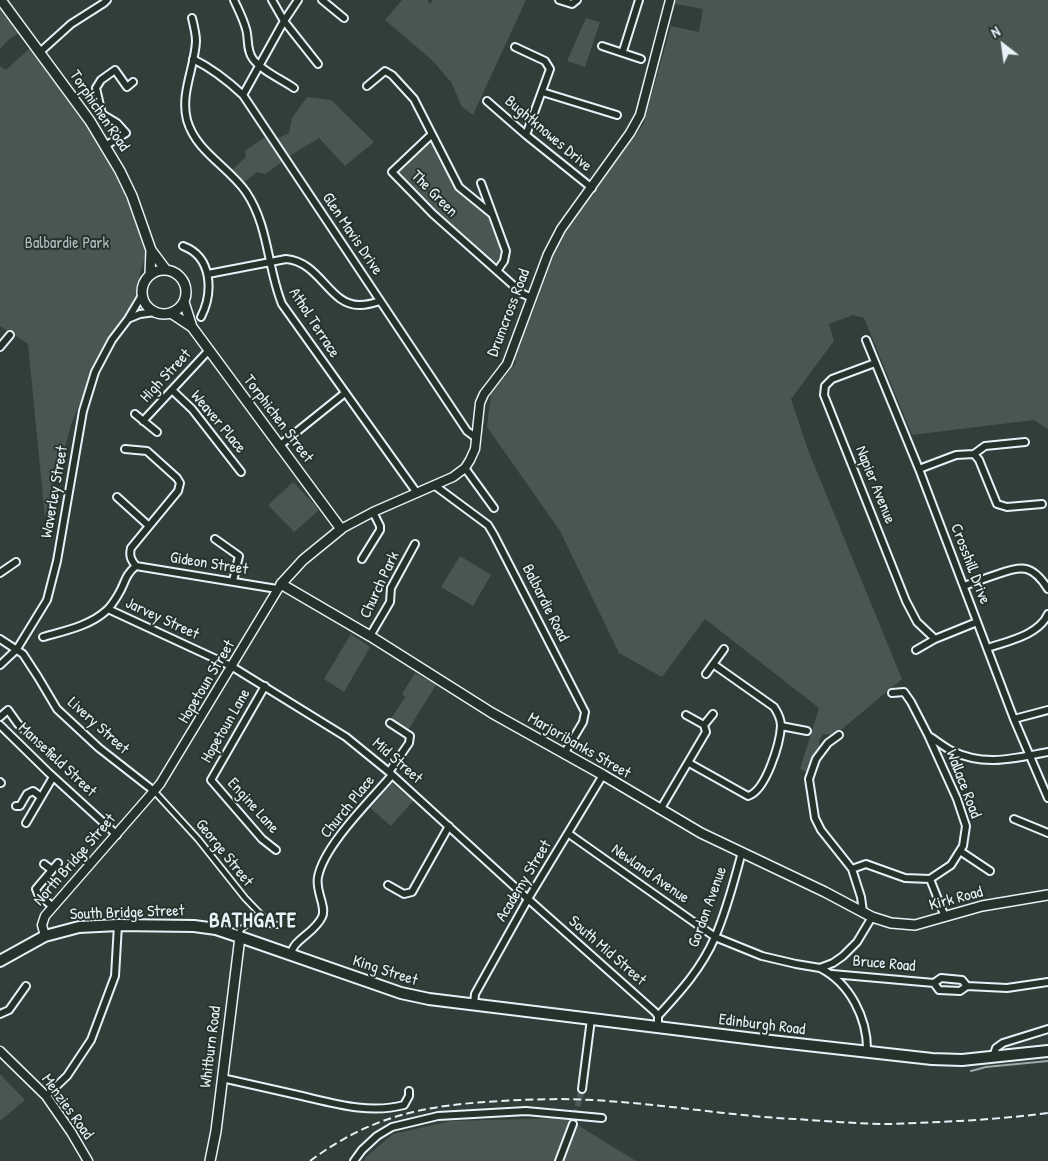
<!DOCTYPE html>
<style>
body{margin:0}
#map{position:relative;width:1048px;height:1161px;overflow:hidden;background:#323e39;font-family:"Patrick Hand",sans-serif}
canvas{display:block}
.north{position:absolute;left:978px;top:20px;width:50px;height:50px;-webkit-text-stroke:4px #26332d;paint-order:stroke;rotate:330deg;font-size:14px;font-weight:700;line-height:20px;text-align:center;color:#e8f1f8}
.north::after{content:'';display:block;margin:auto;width:18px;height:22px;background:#e8f1f8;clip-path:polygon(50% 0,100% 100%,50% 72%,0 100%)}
</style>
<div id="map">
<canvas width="1048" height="1161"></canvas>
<div class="north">N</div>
</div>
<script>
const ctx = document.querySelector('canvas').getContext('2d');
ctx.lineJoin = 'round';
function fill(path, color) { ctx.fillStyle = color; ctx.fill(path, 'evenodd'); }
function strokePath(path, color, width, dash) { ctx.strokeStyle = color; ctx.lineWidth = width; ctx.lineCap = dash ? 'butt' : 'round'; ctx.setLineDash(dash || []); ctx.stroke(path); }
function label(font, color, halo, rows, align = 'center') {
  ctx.font = font + ' "Patrick Hand",sans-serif'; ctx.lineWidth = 4; ctx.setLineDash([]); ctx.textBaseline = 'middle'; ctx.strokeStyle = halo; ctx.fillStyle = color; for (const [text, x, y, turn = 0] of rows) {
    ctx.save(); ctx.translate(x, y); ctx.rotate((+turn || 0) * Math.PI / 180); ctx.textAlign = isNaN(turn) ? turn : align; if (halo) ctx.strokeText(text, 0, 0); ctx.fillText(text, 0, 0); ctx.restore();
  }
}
const green = new Path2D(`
 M 402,0 L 427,0 L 430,4 L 433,0 L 526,0 L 473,115 L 462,107 L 451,82 L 433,61 L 385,20 Z
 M 676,0 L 1048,0 L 1048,429 L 1034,420 L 912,435 L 864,318 L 853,315 L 829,324 L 834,341 L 791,399 L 808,450 L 902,679 L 835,735 L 823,734 L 819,741 L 820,749 L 813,758 L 807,772 L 800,769 L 819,708 L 705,619 L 662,677 L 619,653 L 560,531 L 487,427 L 491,393 L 516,363 L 513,356 L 534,309 L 559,240 L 643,125 L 671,26 L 699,32 L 703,9 L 675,4 Z
 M 0,7 L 19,33 L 8,40 L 0,49 Z
 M 586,18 L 600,22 L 585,67 L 567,61 Z
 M 30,48 L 105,150 L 129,204 L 147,252 L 140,273 L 136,294 L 129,308 L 108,341 L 93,371 L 72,422 L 45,518 L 28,344 L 0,326 L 0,66 L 6,70 Z
 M 307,97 L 331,100 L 374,142 L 345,166 L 319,138 L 288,157 L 276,139 L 289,133 L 292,118 Z
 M 265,137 L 282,162 L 265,174 L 257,172 L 244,182 L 233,169 L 246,157 L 245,151 Z
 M 428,142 L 432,143 L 456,189 L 482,210 L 491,220 L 502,250 L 501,257 L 498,263 L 490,263 L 448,224 L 398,173 L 398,170 Z
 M 293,482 L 316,506 L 318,511 L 294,532 L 268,505 Z
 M 460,556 L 491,575 L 473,606 L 441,587 Z
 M 351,634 L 370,647 L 344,692 L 324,679 Z
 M 415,673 L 436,685 L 408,730 L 391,719 L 405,697 L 402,694 Z
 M 392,783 L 413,801 L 391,826 L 370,808 Z
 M 0,1074 L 25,1100 L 0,1121 Z
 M 566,1118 L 636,1161 L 364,1161 L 366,1157 L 393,1134 L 451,1121 Z`);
const stream = new Path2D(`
 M 971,1071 L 986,1067 L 1048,1061`);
const minorTunnel = new Path2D(`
 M 573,1124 L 582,1089`);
const pedestrian = new Path2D(`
 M 154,791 L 198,839 L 245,898 L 270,924 L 277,925
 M 240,937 L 240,930 L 260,914`);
const minor = new Path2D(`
 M 234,0 C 238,9 243,18 246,29 C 249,38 246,50 253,59 C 262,71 281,79 294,88
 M 272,0 L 284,21 L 318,64
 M 322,0 L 344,18
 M 559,0 L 572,4 L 577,0
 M 192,18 C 194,26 196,34 196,41 C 195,67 180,93 187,120 C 196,152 228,166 246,192 C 269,226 267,267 282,304 L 417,493
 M 602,46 L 641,59
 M 515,47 L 545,61 L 550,69 L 526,135
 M 623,51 L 639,0
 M 40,52 L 71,24 L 104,3 L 107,0
 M 193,59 C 213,69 227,80 243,95 L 467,431 L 475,437
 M 367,86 L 385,71 L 392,75 L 414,99 L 459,187 L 492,214
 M 542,92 L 617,115
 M 243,95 L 284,21 L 298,0
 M 487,101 L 526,135 L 592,188
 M 431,135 L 392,172 L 433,214 L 523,294 L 532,298
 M 105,146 L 126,133 L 117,123 L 102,114 L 96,88 L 101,80 L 115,70 L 127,87 L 133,82
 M 481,183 L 506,251 L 504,261 L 497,271
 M 183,246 C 213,257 213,293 201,317
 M 208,274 L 286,259 C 321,262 329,306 360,305 C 367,305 374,303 380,301
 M 128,319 L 140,314 L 155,312
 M 866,340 L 919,469 L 1014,719 L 1048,798
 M 0,347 L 10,335
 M 875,363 L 832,379 L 825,386 L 824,395 L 906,601 L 917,622 L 935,639
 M 172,390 L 192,409 L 241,472
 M 135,414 L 157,432
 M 143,421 L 209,350
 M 279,446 L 345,393
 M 125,449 L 147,451 L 177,478 L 180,483 L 178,491 L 131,548 C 129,556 131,560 136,566
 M 974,454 L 985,446 L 1025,442
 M 465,468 L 494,508
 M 919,469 L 956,455 L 974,454 L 979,460 L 997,504 L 1007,507 L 1042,504
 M 434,485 L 488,525 L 494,535 L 585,712 L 583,722 L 564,754
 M 117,497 L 149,526
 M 215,539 L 239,556 L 233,581
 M 362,559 L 380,530 L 380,526 L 373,512
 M 136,566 L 277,589
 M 0,573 L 16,562
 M 964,586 C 975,582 986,578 998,574 C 1023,565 1033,565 1048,589
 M 108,609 L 231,666 L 346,737 L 389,772 L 528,899 L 655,1012 L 658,1016 L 658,1027
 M 370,636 L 390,602 L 391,588 L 415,544
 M 43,637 C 64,631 90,626 107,610 C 111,606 115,600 118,595 C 126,582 124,576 136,566
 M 0,639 L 23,654 L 38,677 L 57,709 L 99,748 L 154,791
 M 988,648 C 1008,641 1039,635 1048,614
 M 916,650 L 935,639 L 977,622
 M 0,665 L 17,649 L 47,600 L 57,561 L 83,411 L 95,372 L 112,340 L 128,319 L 141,297
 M 706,674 L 724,649
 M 265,686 L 211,780 L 262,839 L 276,850
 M 892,693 L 904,692 L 911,702 L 928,735 L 957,799 L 966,826 L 963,846 L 951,865 L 930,879 L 945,917
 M 0,717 L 8,710 L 18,724 L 31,736
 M 1014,719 L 1048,710
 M 0,725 L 49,773 L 117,835
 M 704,725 L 713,714
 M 781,726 L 807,731
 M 839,735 L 828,743 L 816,759 L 809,779 L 815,818 L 821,830 L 852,869 L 861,897 L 863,912
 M 929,736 C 937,741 944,747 952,751 C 985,767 1015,758 1048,752
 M 689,763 L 748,796 C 766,791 780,743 781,726 C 781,719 778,713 774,707 L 713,664
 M 389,772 L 409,743 L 410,736 L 390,723
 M 0,782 L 1,783
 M 16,806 L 20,806 L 27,794 L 33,791 L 41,797
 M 660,810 L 706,732 L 704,725 L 686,715
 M 1014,819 L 1048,833
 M 26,823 L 53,777
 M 569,834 L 715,937 L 762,956 L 796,964 L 820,968 L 833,963 L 843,956 L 857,942 L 872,917
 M 960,851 L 990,871
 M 44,864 L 52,870
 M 852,869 L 866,864 L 905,878 L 930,879
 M 388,885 L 404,894 L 412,892 L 449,826
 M 53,907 L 38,894 L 36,889 L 58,863
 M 290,955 C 292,950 294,945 298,942 C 306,934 317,928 322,917 C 327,907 315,891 318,877 C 324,845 371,800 392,775
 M 820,968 C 850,983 868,1019 867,1052
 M 832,974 L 934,983 L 941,978 L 962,980 L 967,986 L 1007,988 L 1048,982
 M 934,983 L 939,990 L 960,991 L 967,986
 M 474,1004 L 475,994 L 528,899 L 603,775
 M 0,1014 L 9,1010 L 26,986
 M 658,1016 C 680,992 702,968 715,937 C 727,910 734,881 742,852
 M 993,1057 L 996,1048 L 1003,1043 L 1048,1029
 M 222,1078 C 249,1084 275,1090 302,1096 C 336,1104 370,1114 404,1105 L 409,1096 L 409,1091
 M 582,1089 L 591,1019
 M 46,1096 L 67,1076 L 91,1040 L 115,976 L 118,925
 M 354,1161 L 362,1150 L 377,1136 L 392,1127 L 438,1116 L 526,1111 L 602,1118
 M 559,1161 L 573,1124`);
const tertiary = new Path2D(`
 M 341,529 L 373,512 L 453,477 L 465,468 L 470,460 L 475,449 L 480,403 L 484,394 L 507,364 L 548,254 L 561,229 L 630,133 L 640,115 L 670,0
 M 45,936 L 42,925 L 45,916 L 160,784 L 281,584
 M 0,1051 L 46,1096 L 71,1132 L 88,1161`);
const secondary = new Path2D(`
 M 1,0 L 90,121 L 120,171 L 132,196 L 151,250 L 166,270
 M142 292a22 22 0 1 1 44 0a22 22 0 1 1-44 0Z
 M 150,275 L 151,250
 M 184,302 L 192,327 L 341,529 L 303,560 L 281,584 L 370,636 L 492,713 L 603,775 L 701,833 L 825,892 L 872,917 L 891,923 L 915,925 L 982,906 L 1048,895
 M 171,313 L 192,327
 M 210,1161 L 216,1131 L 240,937`);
const primary = new Path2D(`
 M 0,961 L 45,936 L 79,927 L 118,925 L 194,926 L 216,929 L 240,937 L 401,993 L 429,999 L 771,1041 L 932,1059 L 962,1060 L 1048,1051`);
const rail = new Path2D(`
 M 310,1161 C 372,1115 426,1105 501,1101 C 536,1099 572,1098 607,1101 C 670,1105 732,1116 795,1119 C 826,1121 859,1124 890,1124 C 943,1122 995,1120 1048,1113`);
const streetNames = [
 ["Torphichen Road",99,111,56],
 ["Bughtknowes Drive",548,134,40],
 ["The Green",434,194,45],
 ["Glen Mavis Drive",352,234,56],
 ["Drumcross Road",509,313,-69],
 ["Athol Terrace",314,323,57],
 ["High Street",166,376,-47],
 ["Torphichen Street",278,419,53],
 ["Weaver Place",218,422,50],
 ["Napier Avenue",875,485,68],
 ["Waverley Street",55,492,-80],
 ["Gideon Street",209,564,9],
 ["Crosshill Drive",970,564,69],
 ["Church Park",380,585,-65],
 ["Balbardie Road",545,603,63],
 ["Jarvey Street",162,619,25],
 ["Hopetoun Street",207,682,-59],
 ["Livery Street",98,726,42],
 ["Hopetoun Lane",226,726,-60],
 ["Marjoribanks Street",579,746,30],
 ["Mansefield Street",57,760,43],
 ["Mid Street",397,761,41],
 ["Wallace Road",963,784,69],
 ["Engine Lane",253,806,48],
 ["Church Place",348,807,-51],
 ["George Street",224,853,51],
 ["North Bridge Street",75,860,-49],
 ["Newland Avenue",650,874,35],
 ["Academy Street",524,881,-59],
 ["Kirk Road",956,899,-15],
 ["Gordon Avenue",708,907,-70],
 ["South Bridge Street",127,913,-2],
 ["South Mid Street",607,951,41],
 ["Bruce Road",884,964,5],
 ["King Street",385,971,18],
 ["Edinburgh Road",762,1025,7],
 ["Whitburn Road",211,1047,-83],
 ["Menzies Road",67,1107,54]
];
const parkNames = [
 ["Balbardie Park",67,244]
];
const districtNames = [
 ["BATHGATE",253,921]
];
fill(green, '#495651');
strokePath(stream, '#9ea9ab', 2);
strokePath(minorTunnel, '#4d5956', 6, [6, 3]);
strokePath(pedestrian, '#e8f1f8', 8);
strokePath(minor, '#e8f1f8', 10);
strokePath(tertiary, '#e8f1f8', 11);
strokePath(secondary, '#e8f1f8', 12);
strokePath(primary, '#e8f1f8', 14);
strokePath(pedestrian, '#26332d', 4.5);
strokePath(minor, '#26332d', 6);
strokePath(tertiary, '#26332d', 8);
strokePath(secondary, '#26332d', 9);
strokePath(primary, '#26332d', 10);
strokePath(rail, '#e8f1f8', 2, [8, 4]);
label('16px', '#e8f1f8', '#26332d', streetNames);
label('16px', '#b0bbbe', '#26332d', parkNames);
ctx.letterSpacing = '1px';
label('bold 21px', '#e8f1f8', '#26332d', districtNames);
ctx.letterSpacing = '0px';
</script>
